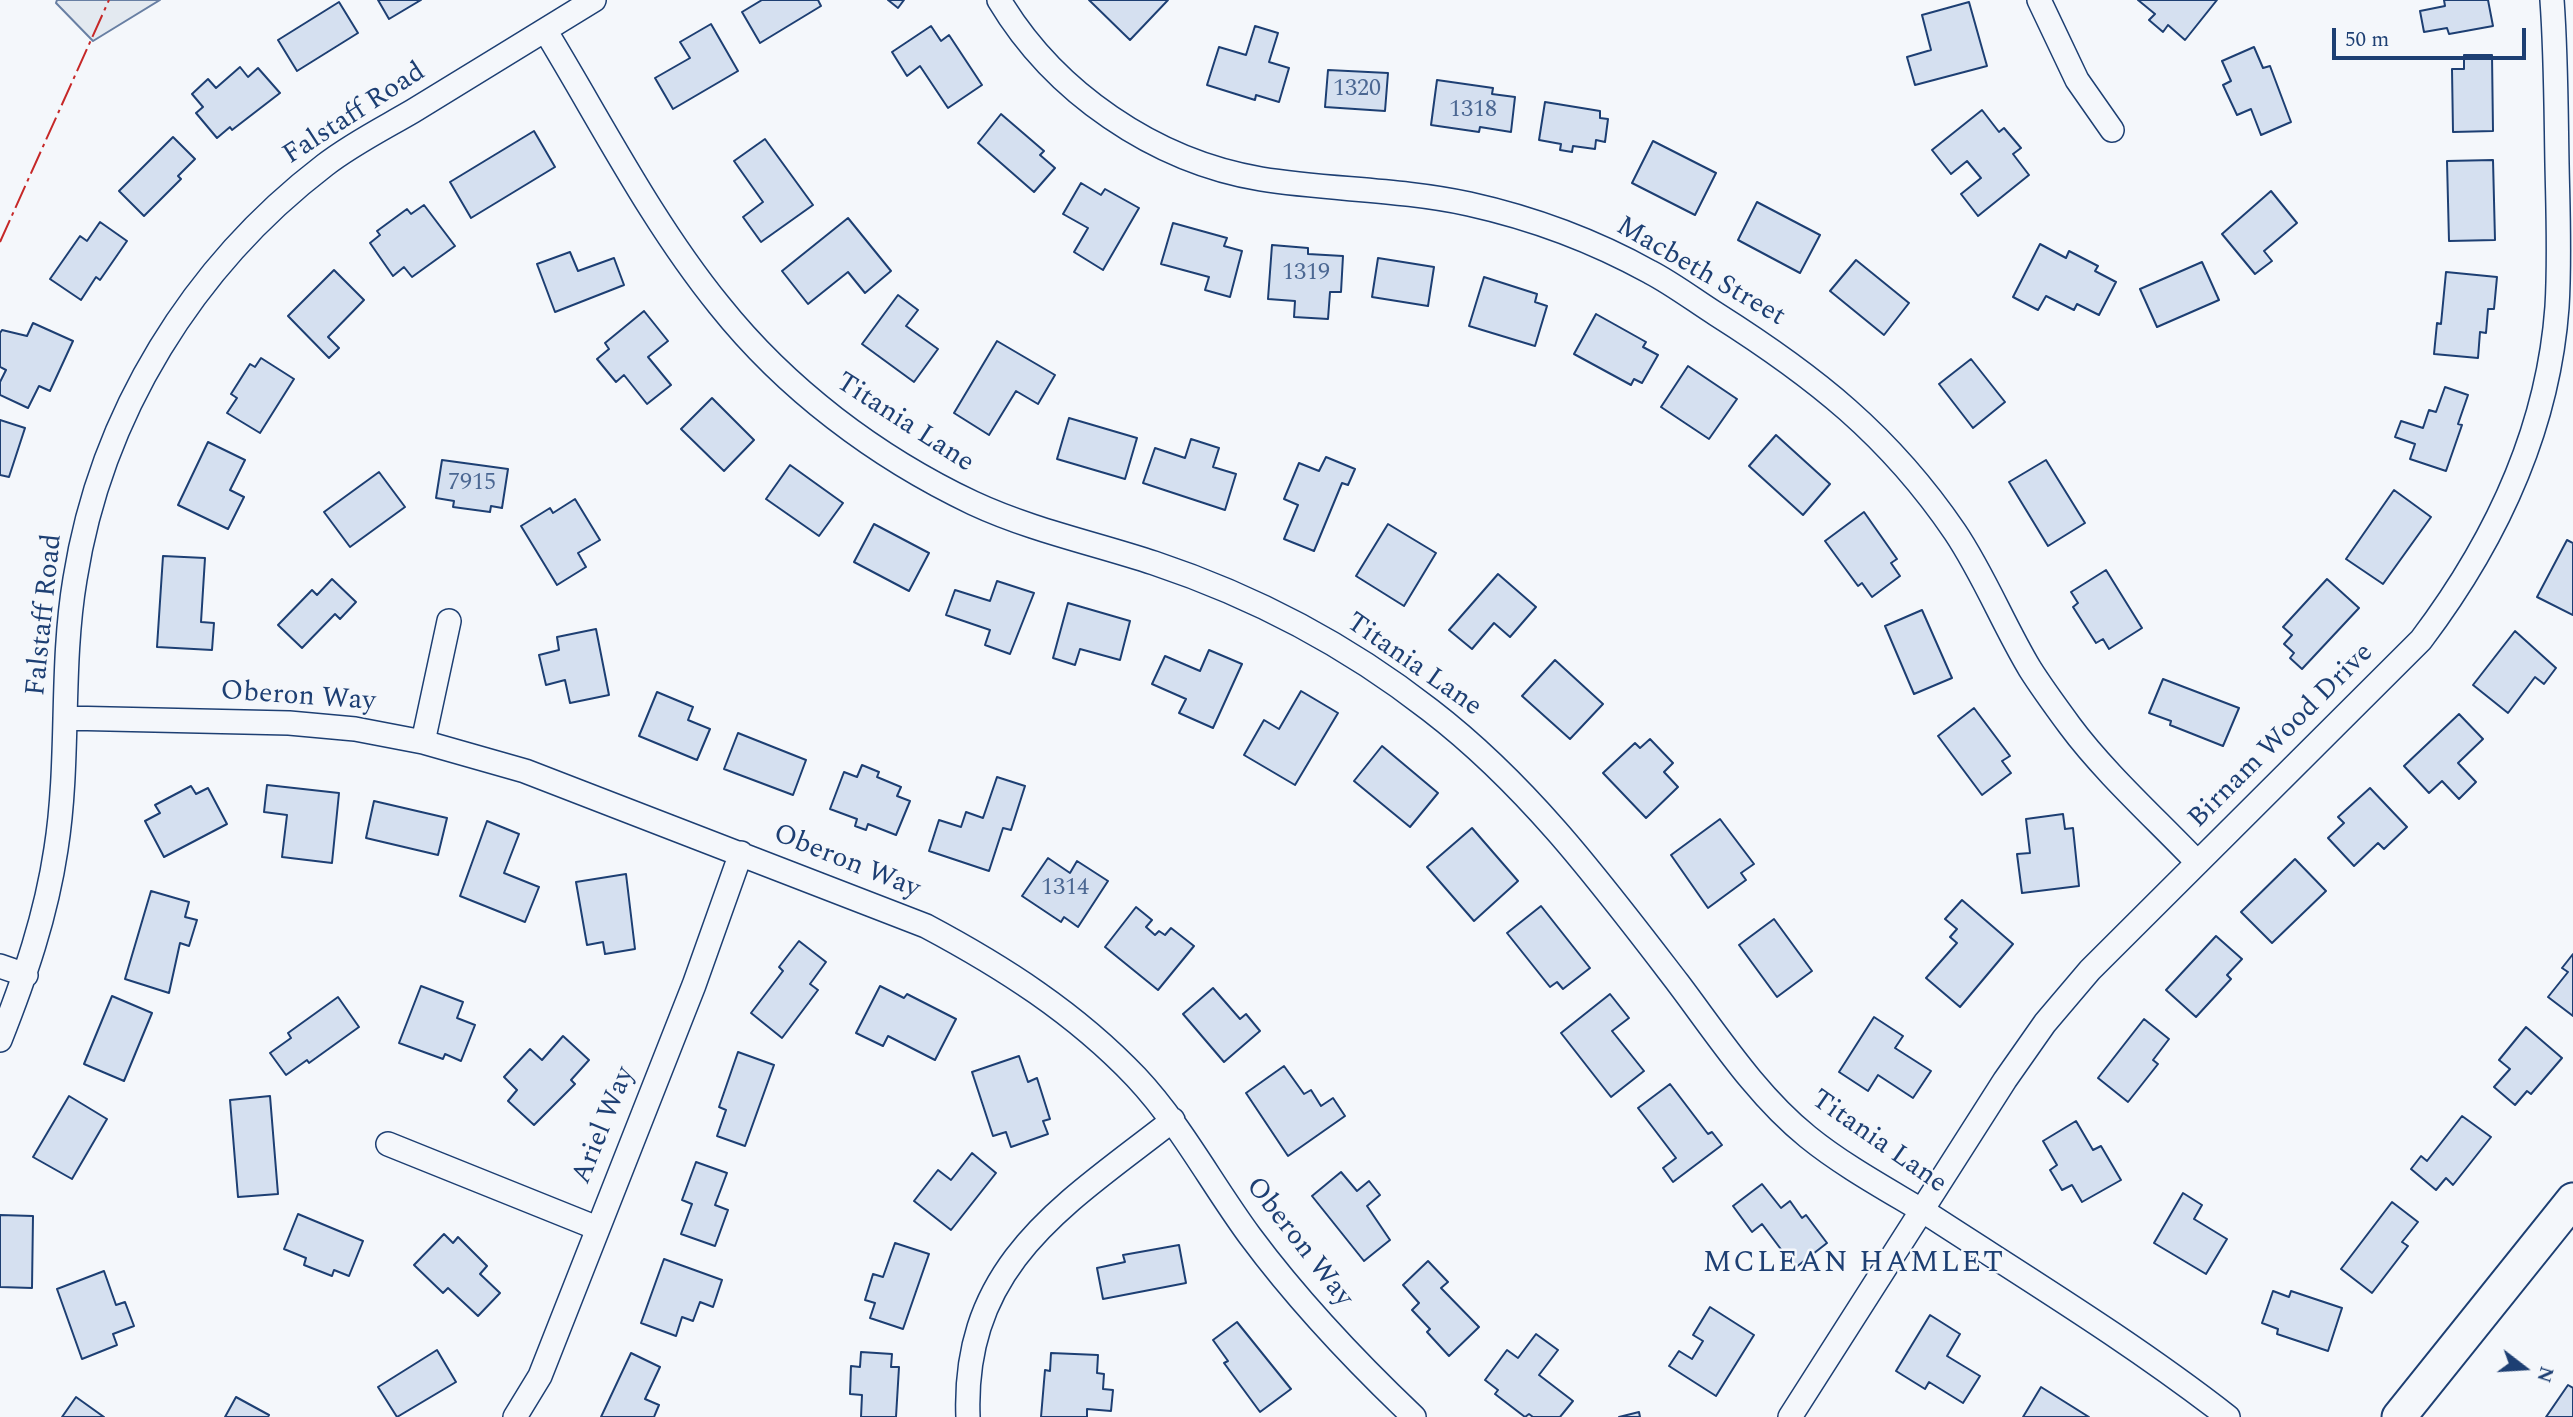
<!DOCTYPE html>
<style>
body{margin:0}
#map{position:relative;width:2573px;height:1417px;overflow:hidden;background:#f4f7fb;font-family:Spectral,serif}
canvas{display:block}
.north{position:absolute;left:2489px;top:1333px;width:70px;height:70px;-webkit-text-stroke:5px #f4f7fb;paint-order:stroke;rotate:107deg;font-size:19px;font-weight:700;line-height:28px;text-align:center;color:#1d3f73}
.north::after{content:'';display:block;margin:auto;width:24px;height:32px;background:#1d3f73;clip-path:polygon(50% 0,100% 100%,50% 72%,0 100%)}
.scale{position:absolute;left:2332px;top:28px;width:194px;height:32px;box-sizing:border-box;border:4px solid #1d3f73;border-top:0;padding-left:9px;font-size:21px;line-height:24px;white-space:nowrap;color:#1d3f73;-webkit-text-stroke:5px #f4f7fb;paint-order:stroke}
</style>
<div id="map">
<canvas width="2573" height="1417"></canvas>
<div class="north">N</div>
<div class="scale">50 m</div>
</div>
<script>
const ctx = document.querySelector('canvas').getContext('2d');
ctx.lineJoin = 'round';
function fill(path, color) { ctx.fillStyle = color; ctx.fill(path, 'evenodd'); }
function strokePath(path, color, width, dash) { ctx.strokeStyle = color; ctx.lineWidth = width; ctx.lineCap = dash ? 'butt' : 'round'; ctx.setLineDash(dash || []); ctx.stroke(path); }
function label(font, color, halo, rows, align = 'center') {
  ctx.font = font + ' Spectral,serif'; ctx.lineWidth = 5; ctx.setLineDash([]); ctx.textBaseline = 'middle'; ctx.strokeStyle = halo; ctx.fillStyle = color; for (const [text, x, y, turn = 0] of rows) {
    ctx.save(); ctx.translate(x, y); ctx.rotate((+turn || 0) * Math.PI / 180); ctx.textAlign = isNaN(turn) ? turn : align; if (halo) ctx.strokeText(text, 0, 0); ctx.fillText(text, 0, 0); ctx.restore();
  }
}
const green = new Path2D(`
 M 57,0 L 160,0 L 93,41 L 56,3 Z`);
const building = new Path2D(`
 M 378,0 L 421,0 L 389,19 Z
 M 762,0 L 818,0 L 821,6 L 760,43 L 742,12 Z
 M 888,0 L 904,0 L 898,8 Z
 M 1089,0 L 1168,0 L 1130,40 Z
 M 2138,0 L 2217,0 L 2185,40 L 2168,25 L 2163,32 L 2149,20 L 2155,14 Z
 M 2444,0 L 2488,0 L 2493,26 L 2449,34 L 2447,28 L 2424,32 L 2420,11 L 2445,6 Z
 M 339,2 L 358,33 L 297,71 L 278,40 Z
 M 1969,2 L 1987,66 L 1915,85 L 1907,57 L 1931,50 L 1922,15 Z
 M 711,24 L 738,71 L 673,109 L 655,78 L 690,58 L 680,42 Z
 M 931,26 L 941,41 L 949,35 L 982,85 L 948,108 L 920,66 L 907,76 L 892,52 Z
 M 1255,26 L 1278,33 L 1269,62 L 1289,68 L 1279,102 L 1256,95 L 1255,100 L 1207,85 L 1219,47 L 1246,55 Z
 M 2254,47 L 2263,68 L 2270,66 L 2291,122 L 2261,135 L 2251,109 L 2237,115 L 2223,85 L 2231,81 L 2222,61 Z
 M 2464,55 L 2492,55 L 2493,131 L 2453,132 L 2452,69 L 2464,69 Z
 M 240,67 L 248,77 L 258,68 L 280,93 L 232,130 L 230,127 L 217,138 L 196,113 L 203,107 L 192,94 L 208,79 L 216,88 Z
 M 1328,70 L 1388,73 L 1385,111 L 1325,107 Z
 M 1437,80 L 1493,88 L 1492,94 L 1515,97 L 1511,132 L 1480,127 L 1479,132 L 1431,125 Z
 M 1545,102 L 1600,111 L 1600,118 L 1608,119 L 1605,142 L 1596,140 L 1595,149 L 1573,146 L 1572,152 L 1560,150 L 1561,144 L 1539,140 Z
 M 1982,110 L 1999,132 L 2004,128 L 2021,148 L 2013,154 L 2029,175 L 1978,216 L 1961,194 L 1981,178 L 1967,161 L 1951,174 L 1932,150 Z
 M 1001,114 L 1044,151 L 1040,155 L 1055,168 L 1034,192 L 978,143 Z
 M 534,131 L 555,167 L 471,218 L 450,182 Z
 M 173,137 L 195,159 L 178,176 L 181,179 L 144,216 L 119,191 Z
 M 765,139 L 813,205 L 761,242 L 743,217 L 763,202 L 734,161 Z
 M 1653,141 L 1716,173 L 1695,215 L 1632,183 Z
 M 2493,160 L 2495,240 L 2449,241 L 2447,161 Z
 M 1081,183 L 1101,195 L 1105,189 L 1139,208 L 1103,270 L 1074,252 L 1088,228 L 1063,214 Z
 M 2271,191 L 2297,223 L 2264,251 L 2272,261 L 2255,274 L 2222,234 Z
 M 1757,202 L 1820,235 L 1800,273 L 1738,240 Z
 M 424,205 L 455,246 L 412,277 L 404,267 L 393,276 L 370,243 L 380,235 L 377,231 L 407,209 L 411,214 Z
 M 848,218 L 891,271 L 865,293 L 848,272 L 808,304 L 782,271 Z
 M 100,222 L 127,241 L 100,280 L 96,277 L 81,300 L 50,279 L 80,236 L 87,241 Z
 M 1173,223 L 1227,238 L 1224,246 L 1242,251 L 1230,297 L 1205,290 L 1209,277 L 1161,264 Z
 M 2040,244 L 2066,258 L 2069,251 L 2098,266 L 2095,271 L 2116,282 L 2099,315 L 2077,304 L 2074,310 L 2046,296 L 2038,310 L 2013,297 Z
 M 1272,245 L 1308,248 L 1308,254 L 1343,256 L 1341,292 L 1330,292 L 1328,319 L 1294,317 L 1295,301 L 1268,299 Z
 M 570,252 L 578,271 L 614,258 L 624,285 L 555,312 L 537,264 Z
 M 1378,258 L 1434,267 L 1428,306 L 1372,297 Z
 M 1856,260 L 1909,303 L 1884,335 L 1830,291 Z
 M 2202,262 L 2219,300 L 2157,327 L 2140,289 Z
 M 334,270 L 364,300 L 328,337 L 339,348 L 329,358 L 288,316 Z
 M 2446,272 L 2497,277 L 2494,309 L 2488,309 L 2486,333 L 2480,332 L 2478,358 L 2434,354 L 2437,323 L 2441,324 Z
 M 1484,277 L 1537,294 L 1535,302 L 1547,306 L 1535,346 L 1469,326 Z
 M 898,295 L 918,310 L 906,326 L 938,349 L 914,382 L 862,344 Z
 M 644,311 L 668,341 L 648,357 L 671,385 L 647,404 L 624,375 L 616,382 L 597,359 L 609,349 L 605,343 Z
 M 1596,314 L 1646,342 L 1643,347 L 1658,355 L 1642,383 L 1634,379 L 1631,385 L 1574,354 Z
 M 33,323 L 73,341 L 50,391 L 39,386 L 28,408 L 0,395 L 0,382 L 6,370 L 0,367 L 0,333 L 2,330 L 27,336 Z
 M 997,341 L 1055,375 L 1038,404 L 1016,391 L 989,435 L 954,413 Z
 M 261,358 L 294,379 L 260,433 L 227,413 L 237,398 L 231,394 L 250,364 L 255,367 Z
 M 1971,359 L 2005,402 L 1973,428 L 1939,384 Z
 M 1688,366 L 1737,399 L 1709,439 L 1661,407 Z
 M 2445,387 L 2468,395 L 2458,424 L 2462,425 L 2446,471 L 2410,459 L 2415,444 L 2395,437 L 2401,421 L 2423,428 L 2429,410 L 2436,412 Z
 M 712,398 L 754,440 L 724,471 L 681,429 Z
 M 1069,418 L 1137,438 L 1125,479 L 1057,459 Z
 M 0,420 L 25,428 L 9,477 L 0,475 Z
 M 1776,435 L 1830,484 L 1803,515 L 1749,466 Z
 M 1191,439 L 1219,448 L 1213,467 L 1236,474 L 1225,510 L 1143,483 L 1155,448 L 1185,458 Z
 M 208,442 L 245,460 L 230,490 L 244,497 L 228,529 L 178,505 Z
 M 1326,457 L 1355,469 L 1348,485 L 1342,483 L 1314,551 L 1284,539 L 1298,505 L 1284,499 L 1299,463 L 1319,471 Z
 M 442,460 L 508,469 L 502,508 L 491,506 L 490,512 L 453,507 L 454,501 L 436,498 Z
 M 2046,460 L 2085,523 L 2048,546 L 2009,482 Z
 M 790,465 L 843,503 L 819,536 L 766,499 Z
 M 379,472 L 405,507 L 350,547 L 324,512 Z
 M 2394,490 L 2431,517 L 2383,584 L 2346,559 Z
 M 575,499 L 600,540 L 578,553 L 586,567 L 557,585 L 521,526 L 550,508 L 553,513 Z
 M 1864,512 L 1897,559 L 1891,563 L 1900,576 L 1872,597 L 1862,583 L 1858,586 L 1825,541 Z
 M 874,524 L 929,553 L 909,591 L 854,562 Z
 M 1388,524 L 1436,553 L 1404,606 L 1356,576 Z
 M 2567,540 L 2573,543 L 2573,615 L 2537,597 Z
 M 163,556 L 205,558 L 201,622 L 214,623 L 212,650 L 157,647 Z
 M 2106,570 L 2142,628 L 2109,649 L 2103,639 L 2096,643 L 2073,607 L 2078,603 L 2071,592 Z
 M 1498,574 L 1536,607 L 1510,637 L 1494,623 L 1472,649 L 1449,630 Z
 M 332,579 L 356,602 L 340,619 L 335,614 L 302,648 L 278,625 L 312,590 L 317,595 Z
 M 2327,579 L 2359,608 L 2302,669 L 2290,658 L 2294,653 L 2284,644 L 2292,635 L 2283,627 Z
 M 997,581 L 1034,593 L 1010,654 L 985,645 L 990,630 L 946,615 L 955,590 L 990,601 Z
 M 1068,603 L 1130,621 L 1120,660 L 1080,649 L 1075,665 L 1053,658 Z
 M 1922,610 L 1952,678 L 1914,694 L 1885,626 Z
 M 596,629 L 609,695 L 570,703 L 565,680 L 546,685 L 539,655 L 559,650 L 557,637 Z
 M 2515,631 L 2556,668 L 2544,684 L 2535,677 L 2508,713 L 2473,685 Z
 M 1209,650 L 1242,664 L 1213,728 L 1179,713 L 1186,699 L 1152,684 L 1165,656 L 1200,671 Z
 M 1555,660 L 1603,704 L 1570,739 L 1522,696 Z
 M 2163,679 L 2239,708 L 2223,746 L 2170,725 L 2171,721 L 2149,713 Z
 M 1301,691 L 1338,713 L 1295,785 L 1244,755 L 1264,720 L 1279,729 Z
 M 657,692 L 693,707 L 688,720 L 710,729 L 697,760 L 639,736 Z
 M 1974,708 L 2010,756 L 2002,761 L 2011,773 L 1982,795 L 1938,736 Z
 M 2459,714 L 2483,739 L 2458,763 L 2476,782 L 2459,799 L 2442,781 L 2429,793 L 2404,766 Z
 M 738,733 L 806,760 L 793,795 L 724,769 Z
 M 1650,739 L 1673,763 L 1664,772 L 1678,787 L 1646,818 L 1603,773 L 1635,743 L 1640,748 Z
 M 1382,746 L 1438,793 L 1410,827 L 1354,781 Z
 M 862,765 L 879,772 L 877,777 L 901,787 L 897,796 L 910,801 L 896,835 L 868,824 L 866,830 L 855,826 L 857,819 L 830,809 L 844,772 L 857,777 Z
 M 997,777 L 1025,786 L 1011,830 L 1003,828 L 989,871 L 929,851 L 939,820 L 961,827 L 966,812 L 983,818 Z
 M 267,785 L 339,793 L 332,863 L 282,857 L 287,815 L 264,812 Z
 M 191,786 L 196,794 L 208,788 L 227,824 L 164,857 L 145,821 L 160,813 L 155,805 Z
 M 2370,788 L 2407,827 L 2384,849 L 2378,843 L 2354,866 L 2328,838 L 2344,823 L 2338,817 Z
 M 374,801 L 447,818 L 438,855 L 366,838 Z
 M 2063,814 L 2065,829 L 2073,828 L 2079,886 L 2022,893 L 2017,854 L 2030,853 L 2026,819 Z
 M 1720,819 L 1754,864 L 1741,873 L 1746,880 L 1708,908 L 1671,855 Z
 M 487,821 L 519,834 L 504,873 L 539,887 L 525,922 L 460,896 Z
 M 1472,828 L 1518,881 L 1474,921 L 1427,867 Z
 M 1048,858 L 1070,873 L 1077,861 L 1108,881 L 1078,927 L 1064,917 L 1061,922 L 1022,896 Z
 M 2295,859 L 2326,891 L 2272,943 L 2241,912 Z
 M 626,874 L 635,949 L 605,954 L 603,942 L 587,945 L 576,882 Z
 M 151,891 L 189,902 L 185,917 L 197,920 L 189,946 L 180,943 L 169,993 L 125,979 Z
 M 1962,900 L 2013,944 L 1960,1007 L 1926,978 L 1957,943 L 1950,937 L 1957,929 L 1945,919 Z
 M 1541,906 L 1590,968 L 1563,989 L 1557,982 L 1550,987 L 1507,933 Z
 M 1136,907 L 1152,920 L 1146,927 L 1155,935 L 1159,931 L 1165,935 L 1171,928 L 1194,946 L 1158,990 L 1105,947 Z
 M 1774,919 L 1812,971 L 1777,997 L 1739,945 Z
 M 2216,936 L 2242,959 L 2227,975 L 2231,979 L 2196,1017 L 2166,990 Z
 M 799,941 L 826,962 L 810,984 L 818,990 L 782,1038 L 751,1013 L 783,971 L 779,967 Z
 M 2573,954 L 2573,1016 L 2548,997 L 2568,972 L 2562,968 Z
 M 421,986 L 463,1002 L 457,1018 L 475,1025 L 461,1061 L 445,1054 L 443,1059 L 399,1043 Z
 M 880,986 L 904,998 L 907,994 L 956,1019 L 935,1060 L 888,1036 L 883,1046 L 856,1033 Z
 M 1213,988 L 1240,1019 L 1246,1014 L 1260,1031 L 1224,1062 L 1183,1014 Z
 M 1610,994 L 1629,1018 L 1612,1031 L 1644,1071 L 1611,1097 L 1561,1033 Z
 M 112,996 L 152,1013 L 124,1081 L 84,1064 Z
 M 338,997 L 359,1027 L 309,1063 L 307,1060 L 286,1075 L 270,1053 L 291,1038 L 288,1033 Z
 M 1874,1017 L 1903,1036 L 1895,1048 L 1931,1071 L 1913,1098 L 1878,1075 L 1868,1091 L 1839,1072 Z
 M 2144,1019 L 2169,1039 L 2153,1060 L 2158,1064 L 2128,1102 L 2098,1078 Z
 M 2526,1027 L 2562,1058 L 2531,1094 L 2527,1091 L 2515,1105 L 2494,1087 L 2510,1069 L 2499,1060 Z
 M 563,1036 L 589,1060 L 571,1080 L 575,1084 L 534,1125 L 508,1101 L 517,1090 L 504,1077 L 530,1049 L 542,1060 Z
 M 738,1052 L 774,1065 L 745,1146 L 717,1136 L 726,1110 L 719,1107 Z
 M 1019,1056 L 1028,1082 L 1037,1078 L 1050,1119 L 1043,1121 L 1048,1134 L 1011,1147 L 1006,1132 L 993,1136 L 972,1072 Z
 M 1284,1066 L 1304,1094 L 1311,1090 L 1321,1106 L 1333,1098 L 1345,1116 L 1288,1156 L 1246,1093 Z
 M 1670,1084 L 1708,1134 L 1712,1132 L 1722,1145 L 1673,1182 L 1663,1168 L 1676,1158 L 1638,1108 Z
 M 69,1096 L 107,1119 L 72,1179 L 33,1157 Z
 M 270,1096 L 278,1194 L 238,1197 L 230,1100 Z
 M 2462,1116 L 2491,1137 L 2453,1185 L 2446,1178 L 2436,1190 L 2411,1169 L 2421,1156 L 2427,1161 Z
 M 2076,1121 L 2093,1150 L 2101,1146 L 2121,1180 L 2082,1202 L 2072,1185 L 2062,1190 L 2050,1170 L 2057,1165 L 2043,1141 Z
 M 972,1153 L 996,1173 L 951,1230 L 914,1201 L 938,1170 L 951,1180 Z
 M 696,1162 L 727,1173 L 715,1205 L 728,1210 L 715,1246 L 681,1234 L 692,1204 L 682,1200 Z
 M 1341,1172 L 1357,1191 L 1369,1181 L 1380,1195 L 1367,1206 L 1390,1240 L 1364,1261 L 1312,1196 Z
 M 1762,1184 L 1781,1208 L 1790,1201 L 1802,1218 L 1806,1215 L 1827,1243 L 1795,1268 L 1762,1224 L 1752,1232 L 1733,1206 Z
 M 2183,1193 L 2202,1205 L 2194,1219 L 2227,1239 L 2206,1274 L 2154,1243 Z
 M 2392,1202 L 2418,1222 L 2402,1242 L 2408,1246 L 2372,1293 L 2341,1269 Z
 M 298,1214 L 363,1241 L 349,1276 L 334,1270 L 332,1276 L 304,1265 L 306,1258 L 284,1249 Z
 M 0,1215 L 33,1216 L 32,1288 L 0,1287 Z
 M 444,1234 L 453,1243 L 458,1237 L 487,1266 L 480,1274 L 500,1293 L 478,1316 L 448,1288 L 443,1293 L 414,1265 Z
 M 895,1243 L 929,1254 L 903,1329 L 870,1318 L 875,1303 L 865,1300 L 873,1274 L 883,1277 Z
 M 1179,1245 L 1186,1283 L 1103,1299 L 1097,1268 L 1125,1262 L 1123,1255 Z
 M 664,1259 L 722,1280 L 713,1307 L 700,1302 L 693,1321 L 682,1317 L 676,1336 L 641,1323 Z
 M 1428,1261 L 1448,1282 L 1441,1288 L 1479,1327 L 1449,1356 L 1427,1332 L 1430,1329 L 1412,1310 L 1419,1303 L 1403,1285 Z
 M 104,1271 L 116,1305 L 125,1302 L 134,1326 L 113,1334 L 117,1345 L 82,1359 L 57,1289 Z
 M 2273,1291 L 2289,1297 L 2291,1291 L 2342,1308 L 2328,1351 L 2277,1334 L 2278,1329 L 2262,1323 Z
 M 1710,1307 L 1754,1335 L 1716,1396 L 1669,1366 L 1679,1351 L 1692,1359 L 1703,1341 L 1693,1335 Z
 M 1930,1315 L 1960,1334 L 1947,1356 L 1980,1376 L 1963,1403 L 1929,1382 L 1925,1389 L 1896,1371 Z
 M 1237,1322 L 1291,1389 L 1260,1412 L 1224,1363 L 1228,1361 L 1213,1340 Z
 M 1536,1334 L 1558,1350 L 1539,1375 L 1573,1401 L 1560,1417 L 1533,1417 L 1529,1414 L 1525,1417 L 1495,1394 L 1498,1390 L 1485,1380 L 1507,1350 L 1518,1358 Z
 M 437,1350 L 456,1382 L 397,1417 L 378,1387 Z
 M 861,1352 L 892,1354 L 891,1367 L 899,1367 L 896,1417 L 861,1417 L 862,1395 L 850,1394 L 851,1366 L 860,1367 Z
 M 631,1353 L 660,1367 L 645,1399 L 659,1405 L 654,1417 L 601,1417 Z
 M 1051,1353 L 1098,1355 L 1097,1373 L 1104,1374 L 1103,1389 L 1113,1390 L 1111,1411 L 1087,1409 L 1087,1417 L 1041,1417 L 1045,1370 L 1050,1371 Z
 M 2568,1385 L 2573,1388 L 2573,1417 L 2546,1417 Z
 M 2041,1387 L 2089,1417 L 2023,1417 Z
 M 76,1397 L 104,1417 L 62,1417 Z
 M 236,1397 L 269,1415 L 268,1417 L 225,1417 Z
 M 1639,1412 L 1640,1417 L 1619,1417 Z`);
const street = new Path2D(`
 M 999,0 C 1054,92 1154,161 1261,179 C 1330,190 1400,189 1469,204 C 1532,218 1594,241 1650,272 C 1673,284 1694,300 1716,314 C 1814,376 1889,435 1955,532 C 1984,575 2003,624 2030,669 C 2042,688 2056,707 2070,726 C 2104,772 2157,820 2197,862
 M 2039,0 L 2077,80 L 2112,130
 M 545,30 C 601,122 651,221 719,305 C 786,389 876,457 973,503 C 1031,530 1093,543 1154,563 C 1253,596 1348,646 1430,710 C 1529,786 1602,884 1678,983 C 1718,1036 1756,1095 1808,1137 C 1845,1167 1890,1191 1931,1216 C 2031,1281 2133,1343 2228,1417
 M 65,718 L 289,723 L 355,729 L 423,742 L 525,771 L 926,926 C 1003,967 1075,1013 1136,1077 C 1181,1125 1211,1183 1250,1236 C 1299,1302 1354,1360 1414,1417
 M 423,742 L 449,621
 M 0,966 L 26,975
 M 0,1040 C 25,977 46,916 56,849 C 70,760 60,668 75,579 C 101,414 193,266 325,165 C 352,144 384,128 413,111 C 473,74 534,37 594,0
 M 388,1144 L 597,1228
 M 515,1417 L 540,1376 L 694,985 L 741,853
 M 968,1417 C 962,1263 1066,1204 1173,1120
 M 1790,1417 L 2005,1080 L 2045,1023 L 2090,970 L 2421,640 C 2495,542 2548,431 2557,307 C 2560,259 2558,212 2557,164 C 2556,109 2556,54 2552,0`);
const secondary = new Path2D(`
 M 2399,1417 L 2573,1200`);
const power = new Path2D(`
 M 0,242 L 109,0`);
const numberNames = [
 ["1320",1357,90],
 ["1318",1473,111],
 ["1319",1306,274],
 ["7915",472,484],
 ["1314",1065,889]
];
const streetNames = [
 ["Falstaff Road",355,115,-33],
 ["Macbeth Street",1700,273,30],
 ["Titania Lane",904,424,33],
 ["Falstaff Road",46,615,-84],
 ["Titania Lane",1413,666,35],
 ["Oberon Way",298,698,4],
 ["Birnam Wood Drive",2282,737,-45],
 ["Oberon Way",846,863,22],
 ["Ariel Way",605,1126,-68],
 ["Titania Lane",1878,1143,35],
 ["Oberon Way",1298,1243,52]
];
const neighbourhoodNames = [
 ["MCLEAN HAMLET",1854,1265]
];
fill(green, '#e3e9f0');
strokePath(green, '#687fa3', 2);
fill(building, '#d5e0f0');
strokePath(building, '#1d3f73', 2);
strokePath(street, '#1d3f73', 26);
strokePath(secondary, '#1d3f73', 37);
strokePath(street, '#f4f7fb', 23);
strokePath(secondary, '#f4f7fb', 33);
strokePath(power, '#c62828', 2, [24, 5, 3.5, 5]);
label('24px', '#4b6792', null, numberNames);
label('28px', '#1d3f73', '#f4f7fb', streetNames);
ctx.letterSpacing = '2px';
label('30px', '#1d3f73', '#f4f7fb', neighbourhoodNames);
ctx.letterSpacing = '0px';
</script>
